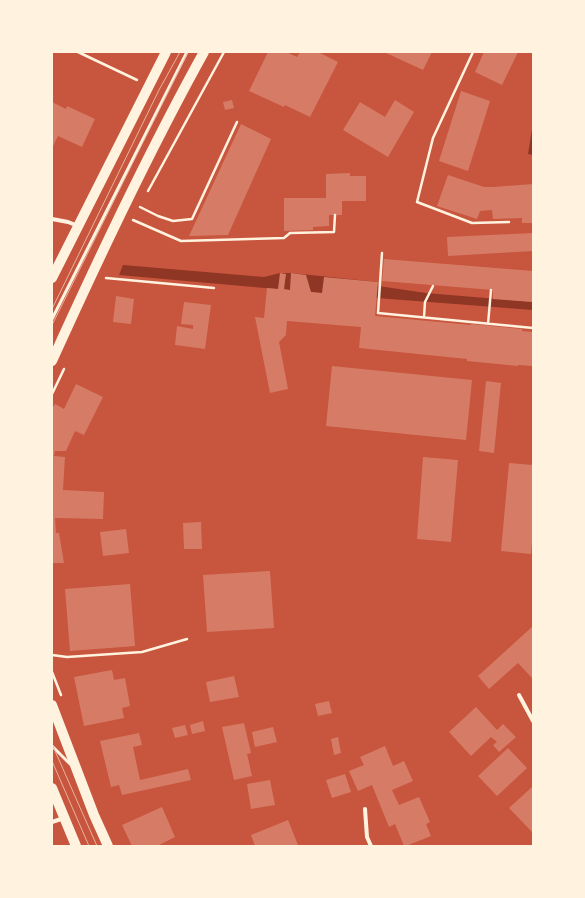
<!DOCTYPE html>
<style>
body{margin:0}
#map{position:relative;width:585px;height:898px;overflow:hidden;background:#c8553d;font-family:"Source Serif 4",serif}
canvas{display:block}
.frame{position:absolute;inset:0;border:53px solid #fff3e0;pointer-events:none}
</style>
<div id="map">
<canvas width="585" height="898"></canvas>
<div class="frame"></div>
</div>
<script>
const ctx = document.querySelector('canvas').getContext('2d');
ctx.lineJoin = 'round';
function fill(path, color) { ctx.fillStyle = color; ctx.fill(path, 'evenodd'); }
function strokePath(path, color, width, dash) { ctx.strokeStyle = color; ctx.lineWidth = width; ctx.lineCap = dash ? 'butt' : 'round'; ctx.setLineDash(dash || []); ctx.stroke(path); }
const water = new Path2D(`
 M 533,123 L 533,155 L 528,154 Z
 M 123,265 L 264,277 L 280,273 L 291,273 L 378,282 L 378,286 L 426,293 L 533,302 L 533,310 L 377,298 L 119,275 Z`);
const building = new Path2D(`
 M 268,52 L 286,52 L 297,57 L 300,52 L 318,52 L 338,62 L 310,117 L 285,105 L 284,107 L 249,91 Z
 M 384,52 L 432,52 L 423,70 Z
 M 484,52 L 518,52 L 502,85 L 475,72 Z
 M 461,91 L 490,101 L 468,171 L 439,161 Z
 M 232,100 L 234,108 L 225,110 L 223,102 Z
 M 395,100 L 414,112 L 388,157 L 343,130 L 360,102 L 385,117 Z
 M 52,102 L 66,109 L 67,106 L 95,119 L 82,147 L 58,136 L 52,148 Z
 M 241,124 L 271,139 L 228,235 L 189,236 Z
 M 350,173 L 350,176 L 366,176 L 366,201 L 342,201 L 342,215 L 329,215 L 329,226 L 313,227 L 313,230 L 284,231 L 284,198 L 326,198 L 326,174 Z
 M 448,175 L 484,187 L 493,187 L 533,184 L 533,223 L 522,223 L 522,218 L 493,219 L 492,210 L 480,211 L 477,219 L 437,206 Z
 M 533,233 L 533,251 L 448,256 L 447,237 Z
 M 384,259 L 533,271 L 533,302 L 493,299 L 493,290 L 382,281 Z
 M 280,273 L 286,274 L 284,289 L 290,290 L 291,273 L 306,275 L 311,292 L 322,293 L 324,277 L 378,282 L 375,316 L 471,325 L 471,324 L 522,329 L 522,331 L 533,332 L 533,366 L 518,365 L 518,366 L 467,361 L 467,359 L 359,348 L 361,327 L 287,321 L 286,335 L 279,342 L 288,389 L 270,393 L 255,317 L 264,318 L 267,288 L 278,289 Z
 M 116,296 L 134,299 L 131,324 L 113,322 Z
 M 184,302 L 211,305 L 205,349 L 175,345 L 177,326 L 193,329 L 193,325 L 181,324 Z
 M 332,366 L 472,380 L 466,440 L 326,426 Z
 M 486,381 L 501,383 L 494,453 L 479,451 Z
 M 76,384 L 103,397 L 84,435 L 75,431 L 66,451 L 55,451 L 54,456 L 65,457 L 63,490 L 104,492 L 103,519 L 55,518 L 56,533 L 59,533 L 64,563 L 52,563 L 52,409 L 55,404 L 64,409 Z
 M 423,457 L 458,460 L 451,542 L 417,539 Z
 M 509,463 L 533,465 L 533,531 L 531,554 L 501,551 Z
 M 201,522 L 202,549 L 184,549 L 183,523 Z
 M 126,529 L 129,553 L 103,556 L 100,532 Z
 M 270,571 L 274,628 L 207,632 L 203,575 Z
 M 130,584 L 135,646 L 70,651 L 65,589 Z
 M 533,626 L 533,677 L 532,678 L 518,663 L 489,689 L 478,676 Z
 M 112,670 L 114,680 L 125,678 L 130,706 L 122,708 L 124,718 L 84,726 L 74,677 Z
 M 234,676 L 239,697 L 210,702 L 206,682 Z
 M 329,701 L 332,713 L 318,716 L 315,704 Z
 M 476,707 L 497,730 L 503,724 L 516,737 L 499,752 L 493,745 L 497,742 L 491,737 L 471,756 L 449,732 Z
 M 203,721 L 205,731 L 192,734 L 190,725 Z
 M 244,723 L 251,753 L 247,754 L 252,776 L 234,780 L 222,727 Z
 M 185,725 L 188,735 L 175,738 L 172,728 Z
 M 273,727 L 277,742 L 255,747 L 252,732 Z
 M 139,733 L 142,745 L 133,747 L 140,780 L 188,769 L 191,780 L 122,795 L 119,785 L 111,787 L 100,741 Z
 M 338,737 L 341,753 L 334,755 L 331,739 Z
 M 385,746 L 393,766 L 404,761 L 413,781 L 392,790 L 399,805 L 419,797 L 430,822 L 426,824 L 431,836 L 406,846 L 404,846 L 395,824 L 389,827 L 372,785 L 358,791 L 349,771 L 364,765 L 360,757 Z
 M 508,748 L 527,768 L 497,796 L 478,776 Z
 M 345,774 L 351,792 L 332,798 L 326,780 Z
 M 270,780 L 275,805 L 251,809 L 247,784 Z
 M 532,787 L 533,788 L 533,833 L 509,808 Z
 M 162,807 L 175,837 L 157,846 L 132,846 L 122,825 Z
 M 288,820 L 298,845 L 255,846 L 251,835 Z`);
const path = new Path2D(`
 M 78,52 L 137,80
 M 473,52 L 433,138 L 417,202 L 472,223 L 509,222
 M 148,191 L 224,52
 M 140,207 L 158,216 L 173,221 L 192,219 L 237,122
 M 133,220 L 181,241 L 284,238 L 290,233 L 334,232 L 335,215
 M 382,253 L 378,313 L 533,328
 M 106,278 L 214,288
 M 424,317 L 425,302 L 433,286
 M 488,324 L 491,290
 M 52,394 L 64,369
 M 52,655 L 67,657 L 142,652 L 187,639
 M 52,672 L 61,695`);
const service = new Path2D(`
 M 52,319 L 187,52
 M 52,746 L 70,764`);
const minor = new Path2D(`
 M 52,219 L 68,222 L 78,226
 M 519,695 L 533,721
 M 365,809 L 367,837 L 371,846
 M 52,822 L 64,818`);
const primary = new Path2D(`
 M 52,278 L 166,52
 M 52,361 C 99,257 148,153 204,52
 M 52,705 L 94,815 L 108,846
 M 52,788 L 76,846`);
const tram = new Path2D(`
 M 52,309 L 159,90 L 180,52
 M 52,325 L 188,52
 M 52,744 L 97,846
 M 52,761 L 89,846`);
fill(water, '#8f3625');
fill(building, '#d67c66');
strokePath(path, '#fff3e0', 2.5);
strokePath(service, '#fff3e0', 3);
strokePath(minor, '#fff3e0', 4);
strokePath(primary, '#fff3e0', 10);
strokePath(tram, '#e9b49f', 1);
</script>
